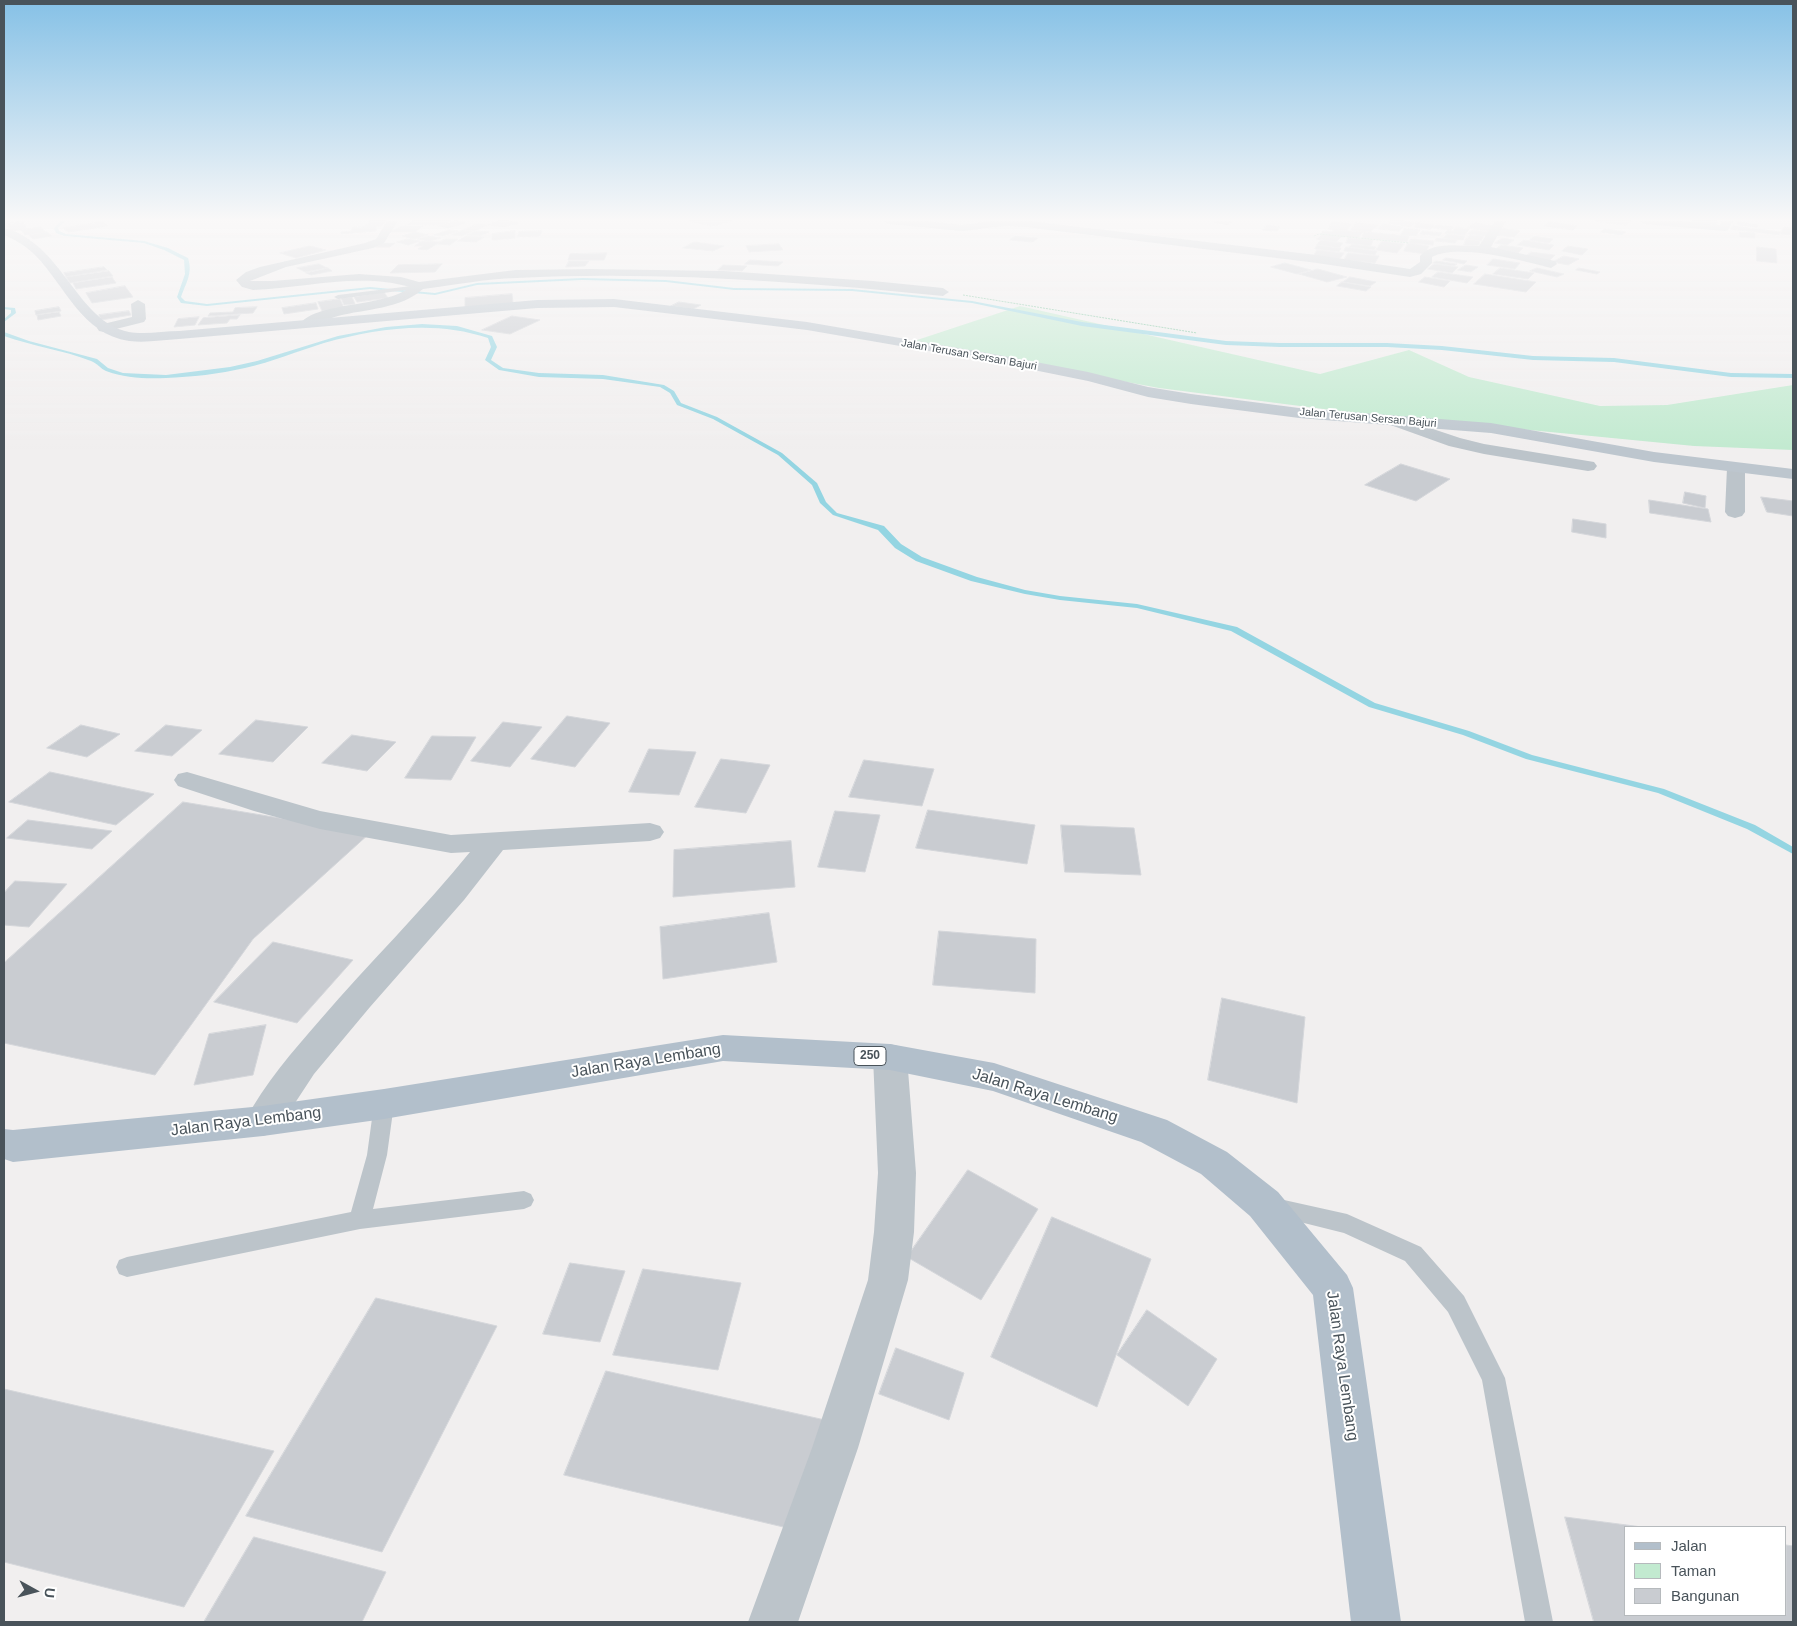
<!DOCTYPE html>
<style>
body{margin:0}
#map{position:relative;width:1797px;height:1626px;overflow:hidden;background:#f1efef;font-family:Helvetica,sans-serif}
canvas{display:block}
.frame{position:absolute;inset:0;border:5px solid #49535a;pointer-events:none}
.legend{position:absolute;left:1624px;top:1526px;width:162px;height:90px;box-sizing:border-box;background:#fff;border:1px solid #b6babd;margin:0;padding:6px 9px;list-style:none;font-size:15px;color:#49535a}
.legend li{display:flex;align-items:center;gap:10px;height:25px}
.legend b{width:25px;border:1px solid #b6babd}
.north{position:absolute;left:10px;top:1566px;width:50px;height:50px;-webkit-text-stroke:4px #fff;paint-order:stroke;rotate:97deg;font-size:14px;font-weight:700;line-height:20px;text-align:center;color:#49535a}
.north::after{content:'';display:block;margin:auto;width:18px;height:22px;background:#49535a;clip-path:polygon(50% 0,100% 100%,50% 72%,0 100%)}
</style>
<div id="map">
<canvas width="1797" height="1626"></canvas>
<div class="frame"></div>
<ul class="legend">
<li><b style="height:6px;background:#b2bfcb"></b>Jalan</li>
<li><b style="height:14px;background:#c2ead0"></b>Taman</li>
<li><b style="height:14px;background:#c9ccd1"></b>Bangunan</li>
</ul>
<div class="north">U</div>
</div>
<script>
const ctx = document.querySelector('canvas').getContext('2d');
ctx.lineJoin = 'round';
function fill(path, color) { ctx.fillStyle = color; ctx.fill(path, 'evenodd'); }
function strokePath(path, color, width, dash) { ctx.strokeStyle = color; ctx.lineWidth = width; ctx.lineCap = dash ? 'butt' : 'round'; ctx.setLineDash(dash || []); ctx.stroke(path); }
function label(font, color, halo, rows, align = 'center') {
  ctx.font = font + ' Helvetica,sans-serif'; ctx.lineWidth = 4; ctx.setLineDash([]); ctx.textBaseline = 'middle'; ctx.strokeStyle = halo; ctx.fillStyle = color; for (const [text, x, y, turn = 0] of rows) {
    ctx.save(); ctx.translate(x, y); ctx.rotate((+turn || 0) * Math.PI / 180); ctx.textAlign = isNaN(turn) ? turn : align; if (halo) ctx.strokeText(text, 0, 0); ctx.fillText(text, 0, 0); ctx.restore();
  }
}
const green = new Path2D(`
 M 1020,306 L 1320,374 L 1409,350 L 1469,377 L 1600,406 L 1667,405 L 1793,385 L 1793,450 L 1694,446 L 1355,413 L 1159,388 L 911,342 Z`);
const stream = new Path2D(`
 M 61,221 L 65,221 L 58,228 L 59,231 L 66,234 L 144,241 L 168,248 L 188,258 C 193,273 186,283 181,297 L 185,301 L 207,304 L 370,287 L 435,293 L 477,283 L 582,278 L 666,280 L 734,288 L 852,289 L 972,301 L 1082,322 L 1226,341 L 1280,343 L 1387,343 L 1442,346 L 1533,356 L 1614,358 L 1731,373 L 1793,374 L 1793,378 L 1731,377 L 1614,362 L 1533,360 L 1442,350 L 1387,347 L 1280,347 L 1226,345 L 1082,326 L 972,303 L 852,291 L 734,290 L 666,282 L 582,280 L 477,285 L 435,295 L 370,289 L 207,306 L 181,303 L 177,297 L 185,274 L 184,260 L 164,250 L 144,243 L 64,236 L 56,233 L 54,228 Z
 M 4,307 L 15,308 L 16,313 L 4,322 L 4,319 L 11,313 L 11,310 L 4,309 Z
 M 422,324 L 457,326 L 492,336 L 497,347 L 491,360 L 503,368 L 539,373 L 603,375 L 664,385 L 674,391 L 681,403 L 717,417 L 782,453 L 817,483 L 826,502 L 837,513 L 884,526 L 901,544 L 922,557 L 977,577 L 1025,590 L 1060,596 L 1137,604 L 1237,627 L 1375,703 L 1469,731 L 1532,755 L 1664,789 L 1755,825 L 1793,847 L 1793,854 L 1747,829 L 1658,793 L 1526,759 L 1463,735 L 1369,707 L 1231,631 L 1137,608 L 1060,600 L 1025,594 L 971,581 L 916,561 L 895,548 L 878,530 L 833,515 L 820,503 L 812,485 L 778,455 L 713,419 L 677,405 L 670,393 L 660,387 L 603,379 L 539,377 L 499,370 L 485,360 L 491,347 L 488,338 C 435,320 377,328 324,343 C 298,351 272,362 245,368 C 219,374 192,377 166,378 C 146,379 125,378 106,371 C 101,369 97,363 91,361 C 63,350 32,346 4,336 L 4,332 L 29,341 L 97,359 L 108,368 L 123,373 L 166,375 L 230,367 L 257,361 L 338,336 L 386,327 Z`);
const building = new Path2D(`
 M 370,221 L 386,221 L 381,226 L 364,227 Z
 M 413,221 L 451,221 L 440,225 L 408,225 Z
 M 456,221 L 466,223 L 448,228 L 439,226 Z
 M 500,221 L 507,221 L 519,223 L 504,227 L 488,225 Z
 M 690,221 L 732,221 L 713,226 Z
 M 1391,221 L 1401,221 L 1414,223 L 1410,227 L 1389,223 Z
 M 1596,221 L 1631,221 L 1627,225 Z
 M 1693,221 L 1717,221 L 1717,225 L 1693,223 Z
 M 23,222 L 27,229 L 11,231 L 8,224 Z
 M 103,222 L 108,226 L 68,232 L 63,228 Z
 M 1333,222 L 1352,224 L 1349,227 L 1331,225 Z
 M 1548,222 L 1577,226 L 1573,230 L 1544,226 Z
 M 1738,222 L 1758,225 L 1758,227 L 1738,225 Z
 M 1356,223 L 1378,225 L 1370,232 L 1351,230 Z
 M 1416,223 L 1434,225 L 1431,229 L 1414,227 Z
 M 1474,223 L 1494,226 L 1488,231 L 1468,228 Z
 M 477,224 L 488,225 L 474,231 L 464,230 Z
 M 1383,224 L 1403,227 L 1399,231 L 1379,229 Z
 M 1267,225 L 1280,227 L 1277,231 L 1263,230 Z
 M 1331,225 L 1349,227 L 1347,231 L 1328,229 Z
 M 1436,225 L 1454,227 L 1451,230 L 1433,228 Z
 M 376,226 L 376,231 L 341,234 L 341,232 L 352,231 L 352,228 Z
 M 403,226 L 423,226 L 415,232 L 389,232 Z
 M 1733,226 L 1780,232 L 1779,235 L 1731,229 Z
 M 41,227 L 45,232 L 25,235 L 21,230 Z
 M 1456,227 L 1469,229 L 1465,235 L 1445,233 L 1448,230 L 1453,231 Z
 M 1784,227 L 1793,228 L 1790,235 L 1780,234 Z
 M 1405,228 L 1420,230 L 1416,236 L 1401,235 Z
 M 1501,228 L 1520,231 L 1514,237 L 1495,235 Z
 M 1605,229 L 1626,232 L 1622,235 L 1601,232 Z
 M 449,230 L 458,231 L 443,236 L 434,235 Z
 M 463,230 L 473,231 L 462,236 L 451,235 Z
 M 1334,230 L 1351,231 L 1363,232 L 1358,238 L 1321,234 L 1323,231 L 1332,232 Z
 M 1472,230 L 1490,232 L 1486,236 L 1468,234 Z
 M 476,231 L 489,232 L 480,236 L 467,235 Z
 M 515,231 L 515,238 L 492,240 L 492,234 Z
 M 542,231 L 540,236 L 517,237 L 519,232 Z
 M 1423,231 L 1442,233 L 1439,236 L 1420,234 Z
 M 47,232 L 52,236 L 33,239 L 29,235 Z
 M 416,232 L 428,235 L 413,239 L 402,236 Z
 M 1364,232 L 1409,236 L 1407,242 L 1362,238 Z
 M 1740,232 L 1755,233 L 1755,238 L 1740,237 Z
 M 1322,234 L 1341,237 L 1336,242 L 1317,239 Z
 M 1447,234 L 1465,236 L 1463,240 L 1444,238 Z
 M 1470,235 L 1484,236 L 1481,241 L 1467,239 Z
 M 429,236 L 441,238 L 430,241 L 417,239 Z
 M 466,236 L 484,237 L 476,242 L 458,241 Z
 M 1015,236 L 1038,238 L 1033,242 L 1010,240 Z
 M 1534,236 L 1553,239 L 1549,243 L 1530,240 Z
 M 1348,238 L 1373,240 L 1371,246 L 1346,243 Z
 M 1437,238 L 1457,240 L 1455,243 L 1435,241 Z
 M 1503,238 L 1514,240 L 1507,245 L 1495,243 Z
 M 408,239 L 420,241 L 408,245 L 397,242 Z
 M 445,239 L 458,239 L 450,245 L 437,244 Z
 M 1411,239 L 1434,241 L 1433,245 L 1409,243 Z
 M 1466,239 L 1480,241 L 1479,245 L 1474,246 L 1464,245 Z
 M 1321,240 L 1343,243 L 1339,248 L 1317,245 Z
 M 1524,240 L 1554,245 L 1549,250 L 1518,245 Z
 M 422,241 L 440,242 L 427,250 L 418,249 L 423,246 L 415,246 Z
 M 1382,241 L 1404,244 L 1397,253 L 1376,250 Z
 M 694,242 L 724,246 L 713,251 L 683,248 Z
 M 382,243 L 395,243 L 390,247 L 376,247 Z
 M 1408,243 L 1429,246 L 1425,254 L 1404,251 Z
 M 779,244 L 783,250 L 749,252 L 746,246 Z
 M 1352,244 L 1376,247 L 1374,250 L 1349,247 Z
 M 1317,245 L 1341,248 L 1339,252 L 1315,249 Z
 M 1501,245 L 1523,248 L 1518,253 L 1496,249 Z
 M 310,246 L 326,250 L 296,258 L 280,253 Z
 M 1568,246 L 1588,249 L 1582,255 L 1562,251 Z
 M 1346,247 L 1377,251 L 1375,255 L 1344,251 Z
 M 1757,247 L 1776,249 L 1777,263 L 1757,261 Z
 M 1317,250 L 1344,253 L 1339,260 L 1313,257 Z
 M 1531,252 L 1555,255 L 1549,261 L 1525,257 Z
 M 607,253 L 604,260 L 568,260 L 570,254 Z
 M 1348,253 L 1379,256 L 1375,263 L 1344,260 Z
 M 1564,256 L 1579,259 L 1568,265 L 1553,262 Z
 M 1446,258 L 1467,261 L 1464,264 L 1443,260 Z
 M 1493,259 L 1520,263 L 1515,269 L 1487,265 Z
 M 750,260 L 783,262 L 778,266 L 745,264 Z
 M 569,261 L 589,261 L 585,266 L 566,267 Z
 M 1436,261 L 1457,264 L 1454,266 L 1433,263 Z
 M 1285,263 L 1311,270 L 1297,274 L 1271,267 Z
 M 319,264 L 327,268 L 305,272 L 297,268 Z
 M 442,264 L 435,272 L 390,273 L 398,265 Z
 M 1434,264 L 1458,267 L 1452,273 L 1428,269 Z
 M 723,265 L 747,266 L 742,271 L 718,270 Z
 M 1466,265 L 1478,267 L 1471,272 L 1458,270 Z
 M 104,267 L 107,270 L 66,277 L 64,273 Z
 M 328,268 L 332,271 L 311,275 L 306,273 Z
 M 1500,268 L 1534,273 L 1528,279 L 1493,274 Z
 M 1537,268 L 1564,274 L 1557,277 L 1530,271 Z
 M 1579,268 L 1600,272 L 1597,274 L 1576,270 Z
 M 1318,269 L 1347,277 L 1327,282 L 1299,274 Z
 M 109,271 L 113,276 L 70,283 L 66,277 Z
 M 1438,272 L 1473,277 L 1467,283 L 1432,277 Z
 M 1485,274 L 1536,282 L 1526,292 L 1474,284 Z
 M 112,277 L 116,283 L 76,289 L 73,283 Z
 M 1350,277 L 1376,282 L 1370,286 L 1343,282 Z
 M 1425,277 L 1450,281 L 1444,287 L 1419,282 Z
 M 1342,282 L 1371,287 L 1366,291 L 1337,286 Z
 M 125,286 L 133,297 L 92,303 L 86,293 Z
 M 384,292 L 388,298 L 357,302 L 354,297 Z
 M 512,294 L 513,303 L 465,308 L 465,298 Z
 M 352,297 L 355,304 L 344,305 L 341,298 Z
 M 340,299 L 344,308 L 322,311 L 318,302 Z
 M 679,302 L 701,305 L 693,309 L 671,306 Z
 M 316,303 L 318,309 L 284,314 L 282,308 Z
 M 59,307 L 61,311 L 36,315 L 35,311 Z
 M 257,307 L 253,313 L 208,316 L 210,313 L 233,312 L 235,308 Z
 M 129,311 L 131,315 L 101,320 L 99,315 Z
 M 59,312 L 61,316 L 38,320 L 37,315 Z
 M 240,315 L 237,319 L 230,319 L 227,323 L 198,325 L 203,318 Z
 M 512,316 L 540,320 L 510,334 L 482,330 Z
 M 199,317 L 195,325 L 174,327 L 178,319 Z
 M 1401,464 L 1450,479 L 1416,501 L 1365,485 Z
 M 1685,492 L 1706,496 L 1705,508 L 1683,503 Z
 M 1761,497 L 1793,501 L 1793,516 L 1767,512 Z
 M 1649,500 L 1708,509 L 1711,522 L 1650,513 Z
 M 1573,519 L 1606,524 L 1606,538 L 1572,532 Z
 M 567,716 L 610,723 L 575,767 L 531,759 Z
 M 256,720 L 308,727 L 273,762 L 219,754 Z
 M 503,722 L 542,727 L 510,767 L 471,761 Z
 M 81,725 L 120,734 L 87,757 L 47,748 Z
 M 166,725 L 202,730 L 172,756 L 135,751 Z
 M 352,735 L 396,742 L 367,771 L 322,763 Z
 M 432,736 L 476,737 L 451,780 L 405,778 Z
 M 649,749 L 696,752 L 679,795 L 629,792 Z
 M 721,759 L 770,765 L 746,813 L 695,807 Z
 M 864,760 L 934,769 L 922,806 L 849,797 Z
 M 50,772 L 154,794 L 116,825 L 9,802 Z
 M 183,802 L 370,833 L 253,939 L 155,1075 L 4,1043 L 4,963 Z
 M 928,810 L 1035,825 L 1027,864 L 916,848 Z
 M 835,811 L 880,815 L 865,872 L 818,867 Z
 M 28,820 L 112,831 L 92,849 L 7,838 Z
 M 1061,825 L 1134,828 L 1141,875 L 1065,872 Z
 M 791,841 L 795,887 L 673,897 L 674,850 Z
 M 15,881 L 67,884 L 29,927 L 4,925 L 4,893 Z
 M 769,913 L 777,962 L 663,979 L 660,927 Z
 M 939,931 L 1036,939 L 1035,993 L 933,985 Z
 M 273,942 L 353,960 L 297,1023 L 214,1002 Z
 M 1222,998 L 1305,1017 L 1297,1103 L 1208,1080 Z
 M 266,1025 L 253,1075 L 194,1085 L 209,1034 Z
 M 968,1170 L 1038,1209 L 981,1300 L 907,1257 Z
 M 1052,1217 L 1151,1259 L 1097,1407 L 991,1357 Z
 M 570,1263 L 625,1271 L 600,1342 L 543,1334 Z
 M 643,1269 L 741,1283 L 718,1370 L 613,1355 Z
 M 376,1298 L 497,1326 L 382,1552 L 246,1516 Z
 M 1147,1310 L 1217,1359 L 1188,1406 L 1117,1355 Z
 M 896,1348 L 964,1373 L 949,1420 L 879,1394 Z
 M 606,1371 L 825,1420 L 796,1530 L 564,1475 Z
 M 4,1389 L 274,1451 L 184,1607 L 4,1562 Z
 M 1565,1517 L 1642,1527 L 1626,1527 L 1626,1615 L 1786,1615 L 1786,1545 L 1793,1546 L 1793,1622 L 1594,1622 Z
 M 254,1537 L 386,1572 L 362,1622 L 204,1622 Z`);
const path = new Path2D(`
 M 1314,236 L 1319,234 L 1409,243
 M 963,295 L 1197,333`);
const lane = new Path2D(`
 M 419,285 L 421,286 L 421,288 L 338,299 L 334,297 L 338,295 Z
 M 384,1096 L 391,1098 L 394,1104 L 387,1155 L 373,1209 L 524,1191 L 531,1194 L 534,1200 L 531,1206 L 524,1209 L 360,1229 L 127,1277 L 119,1274 L 116,1267 L 119,1260 L 127,1257 L 351,1212 L 367,1155 L 374,1104 L 377,1098 Z
 M 1275,1198 L 1347,1214 L 1421,1247 L 1464,1296 L 1505,1378 L 1553,1622 L 1525,1622 L 1482,1380 L 1448,1312 L 1405,1261 L 1344,1233 L 1268,1214 L 1264,1207 L 1268,1200 Z`);
const street = new Path2D(`
 M 387,221 L 398,221 L 384,243 L 373,248 L 286,267 L 250,281 L 272,281 L 359,274 L 401,277 L 419,282 L 515,270 L 590,269 L 724,271 L 873,281 L 943,288 L 949,292 L 943,296 C 802,282 658,271 517,278 C 485,279 454,285 423,289 C 401,309 365,309 338,316 C 327,319 318,325 308,327 L 301,323 C 317,302 387,307 410,287 C 360,272 304,288 253,290 L 242,287 L 236,280 L 246,272 L 260,267 L 365,243 L 376,239 Z
 M 884,221 L 925,221 L 962,225 L 993,221 L 1029,221 L 1317,255 L 1410,269 L 1420,262 L 1420,256 C 1431,241 1462,246 1479,246 L 1495,221 L 1506,221 L 1491,247 L 1555,261 L 1557,264 L 1551,268 C 1523,261 1458,243 1432,257 L 1432,263 L 1421,274 L 1410,277 L 1317,263 L 1025,227 L 1005,226 L 962,231 L 889,224 Z
 M 1214,221 L 1232,221 L 1232,222 L 1227,225 L 1215,223 Z
 M 1640,221 L 1679,221 L 1715,225 L 1720,225 L 1722,221 L 1733,221 L 1728,230 L 1724,231 L 1645,224 Z
 M 138,300 L 145,304 L 146,319 L 144,322 L 104,332 L 99,331 L 97,328 L 99,325 L 132,317 L 131,304 Z
 M 1391,415 L 1460,438 L 1484,444 L 1588,461 L 1594,462 L 1597,466 L 1594,470 L 1588,471 L 1484,454 L 1449,446 L 1385,423 L 1383,420 L 1385,417 Z
 M 1736,463 L 1742,464 L 1745,468 L 1745,512 L 1742,516 L 1735,518 L 1728,516 L 1725,512 L 1727,468 L 1730,464 Z
 M 187,772 L 320,811 L 451,835 L 650,823 L 660,826 L 664,832 L 660,838 L 650,841 L 503,850 L 464,900 L 370,1007 L 314,1074 L 276,1132 L 263,1136 L 250,1132 L 245,1121 C 264,1084 293,1051 320,1020 C 369,963 423,910 470,852 L 451,853 L 320,829 L 254,811 L 178,786 L 174,780 L 178,774 Z
 M 890,1044 L 902,1047 L 907,1057 L 916,1173 L 914,1232 L 908,1280 L 858,1448 L 798,1622 L 748,1622 L 812,1448 L 868,1280 L 874,1232 L 878,1173 L 873,1057 L 878,1047 Z`);
const secondary = new Path2D(`
 M 4,228 C 62,242 77,322 129,332 C 145,335 163,331 179,331 L 537,300 L 614,299 L 807,322 L 999,355 L 1088,372 L 1148,387 L 1191,394 L 1299,408 L 1491,423 L 1654,452 L 1793,469 L 1793,479 L 1654,462 L 1491,433 L 1299,418 L 1191,404 L 1148,397 L 1088,381 L 999,363 L 807,330 L 614,307 L 537,308 L 179,339 C 163,340 146,343 129,341 C 82,334 65,286 36,256 C 26,246 16,240 4,235 Z`);
const primary = new Path2D(`
 M 723,1035 L 890,1044 L 994,1063 L 1167,1120 L 1227,1152 L 1278,1192 L 1347,1275 L 1353,1288 L 1401,1622 L 1351,1622 L 1313,1295 L 1250,1216 L 1201,1174 L 1141,1142 L 993,1091 L 890,1070 L 723,1061 L 384,1119 L 263,1136 L 13,1162 L 4,1159 L 4,1129 L 13,1130 L 263,1106 L 384,1089 Z`);
const farStreetnames = [
 ["Jalan Terusan Sersan Bajuri",969,355,10],
 ["Jalan Terusan Sersan Bajuri",1368,418,5]
];
const shields = [
 [870,1056,32]
];
const shieldNames = [
 ["250",870,1056]
];
const nearStreetnames = [
 ["Jalan Raya Lembang",646,1061,-9],
 ["Jalan Raya Lembang",1045,1096,17],
 ["Jalan Raya Lembang",246,1122,-7],
 ["Jalan Raya Lembang",1342,1366,82]
];
fill(green, '#c2ead0');
fill(stream, '#94d5e2');
fill(building, '#c9ccd1');
strokePath(building, '#d4d6da', 1);
strokePath(path, '#7ec49f', 1, [2, 1]);
fill(lane, '#bcc4ca');
fill(street, '#bcc4ca');
fill(secondary, '#bdc6ce');
fill(primary, '#b2bfcb');
const sky = ctx.createLinearGradient(0, 0, 0, 449);
sky.addColorStop(0, '#86c1e6');
sky.addColorStop(0.49, '#f9f8f8');
sky.addColorStop(1, '#f9f8f800');
ctx.fillStyle = sky;
ctx.fillRect(0, 0, 1797, 449);
label('11px', '#49535a', '#fff', farStreetnames);
for (const [x, y, w] of shields) { const box = new Path2D(); box.roundRect(x - w / 2, y - 9.5, w, 19, 4); ctx.fillStyle = '#fff'; ctx.fill(box); strokePath(box, '#49535a', 1); }
label('bold 12px', '#49535a', null, shieldNames);
label('16px', '#49535a', '#fff', nearStreetnames);
</script>
